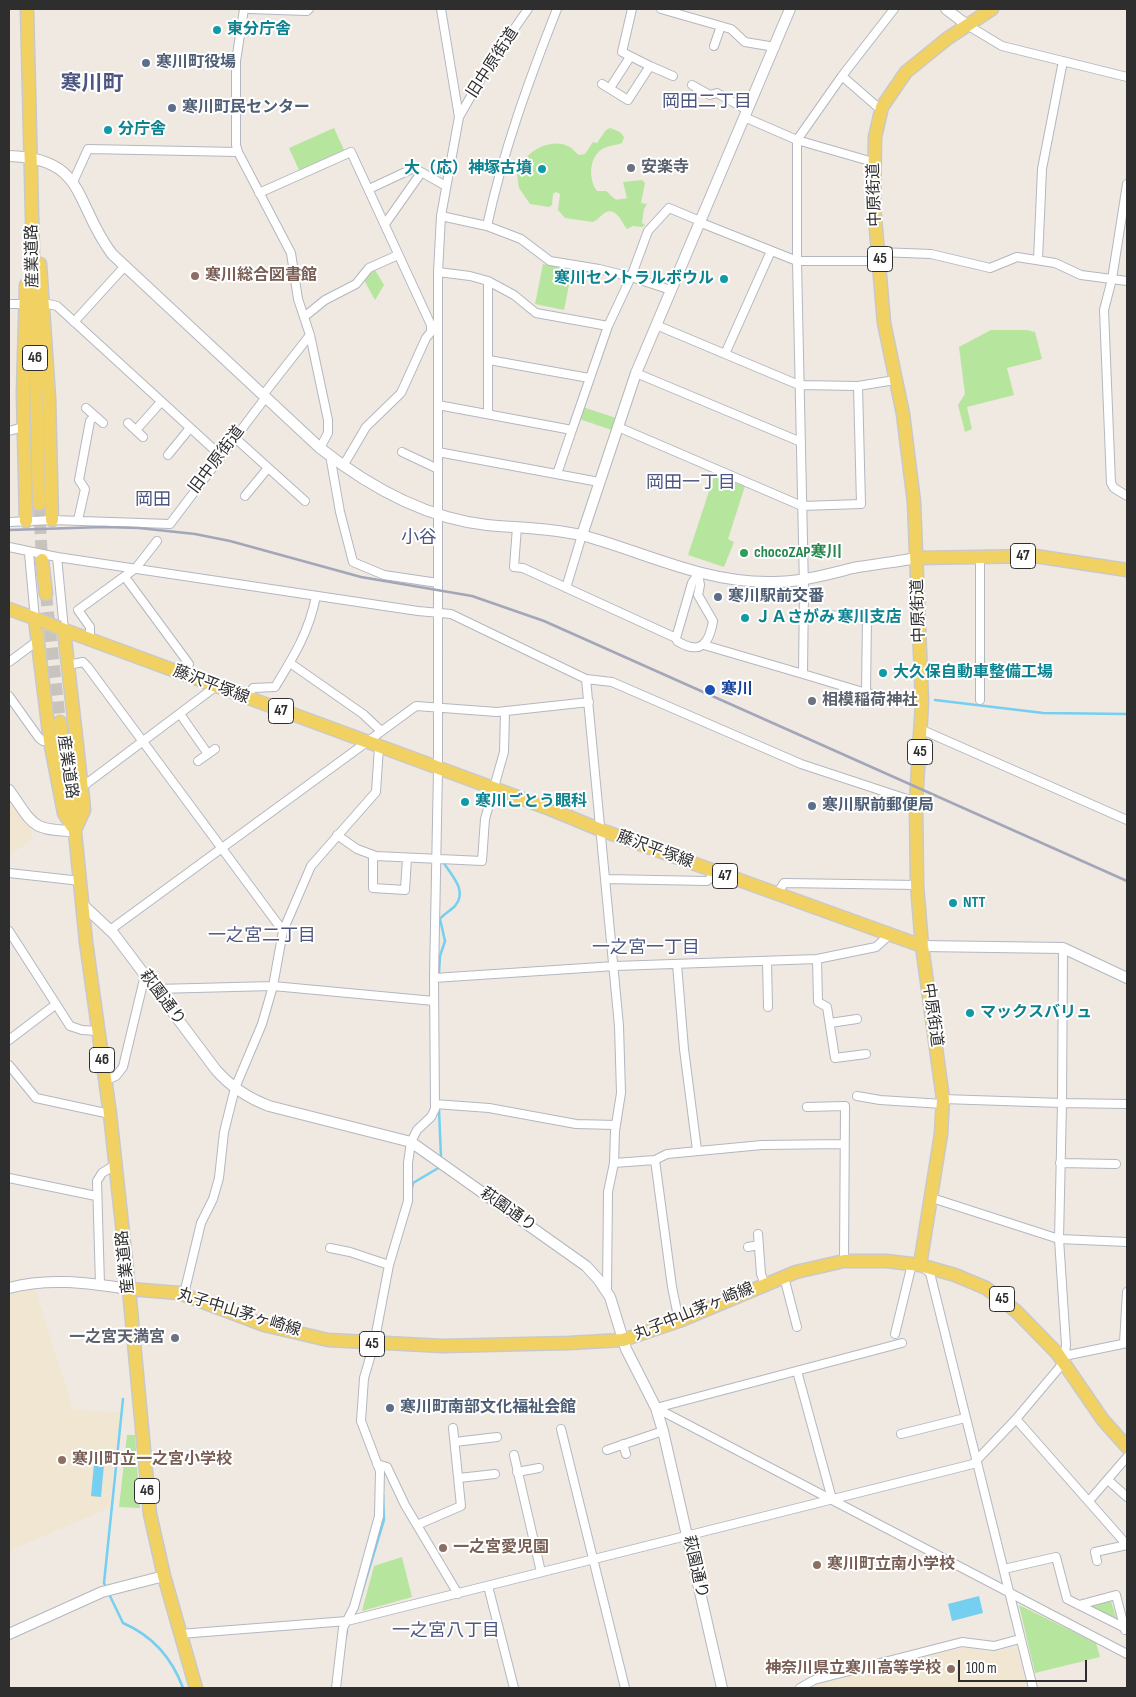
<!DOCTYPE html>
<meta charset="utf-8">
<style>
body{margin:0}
#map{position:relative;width:1136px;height:1697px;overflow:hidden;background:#efe9e1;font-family:"Sofia Sans Condensed",sans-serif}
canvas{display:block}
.frame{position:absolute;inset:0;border:10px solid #2e2e2e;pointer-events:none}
.scale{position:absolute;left:958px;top:1660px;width:129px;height:22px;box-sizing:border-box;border:2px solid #2e2e2e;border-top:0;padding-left:6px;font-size:15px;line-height:18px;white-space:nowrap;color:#2e2e2e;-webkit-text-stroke:4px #fff;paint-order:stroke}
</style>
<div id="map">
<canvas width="1136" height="1697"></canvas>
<div class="frame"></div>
<div class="scale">100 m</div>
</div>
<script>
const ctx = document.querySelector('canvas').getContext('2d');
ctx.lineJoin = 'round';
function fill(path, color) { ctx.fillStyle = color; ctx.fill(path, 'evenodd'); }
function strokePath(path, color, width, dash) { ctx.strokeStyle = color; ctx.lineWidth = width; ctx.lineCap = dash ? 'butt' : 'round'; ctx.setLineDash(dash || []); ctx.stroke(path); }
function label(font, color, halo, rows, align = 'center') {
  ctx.font = font + ' "Sofia Sans Condensed","Noto Sans JP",sans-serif'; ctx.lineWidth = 4; ctx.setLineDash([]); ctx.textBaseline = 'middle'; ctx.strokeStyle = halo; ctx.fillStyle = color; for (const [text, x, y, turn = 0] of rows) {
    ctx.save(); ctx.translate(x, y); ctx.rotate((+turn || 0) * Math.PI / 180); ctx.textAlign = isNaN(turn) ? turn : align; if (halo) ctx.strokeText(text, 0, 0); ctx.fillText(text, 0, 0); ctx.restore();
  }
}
const education = new Path2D(`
 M 9,800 L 32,831 L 31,840 L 9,856 Z
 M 35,1289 L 73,1410 L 120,1412 L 109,1508 L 9,1551 L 9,1295 Z
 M 965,1647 L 991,1652 L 1017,1648 L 1027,1688 L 814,1688 L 816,1685 Z`);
const green = new Path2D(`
 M 334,128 L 344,150 L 299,170 L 289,148 Z
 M 610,128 L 620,132 L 624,137 L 622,143 C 617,145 612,145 607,147 C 588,153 588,179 597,191 L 606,191 C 617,200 612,201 627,198 L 623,182 L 642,180 L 645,183 L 641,203 L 647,204 L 644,209 L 642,223 L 645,225 L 642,227 L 633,226 L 627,229 C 622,224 618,208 606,212 C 602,214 598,220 593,222 L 565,218 L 558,210 L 560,194 L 556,192 L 553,194 L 552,205 L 549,207 L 530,204 L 519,188 L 517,174 C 523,153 549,136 570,147 C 573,149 576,153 579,155 L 585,154 L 593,142 L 597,143 L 606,130 Z
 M 543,264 L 572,270 L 564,310 L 535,304 Z
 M 375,270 L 384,285 L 375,300 L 364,280 Z
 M 991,330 L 1027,330 L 1035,332 L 1042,359 L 1007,368 L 1014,395 L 967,407 L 972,429 L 965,432 L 958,405 L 965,394 L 959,347 Z
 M 583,407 L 616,418 L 612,430 L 579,419 Z
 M 714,476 L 745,486 L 728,539 L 734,542 L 724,567 L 688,555 Z
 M 127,1435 L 135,1435 L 140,1508 L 119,1507 Z
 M 402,1557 L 412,1597 L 362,1611 L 374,1566 Z
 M 1111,1601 L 1117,1620 L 1091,1606 Z
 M 1019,1605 L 1096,1643 L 1100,1657 L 1035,1673 Z`);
const water = new Path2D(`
 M 94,1464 L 104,1465 L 101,1497 L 91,1496 Z
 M 979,1596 L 983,1613 L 952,1621 L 948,1604 Z`);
const stream = new Path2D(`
 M 935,700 L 1043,713 L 1127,714
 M 439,973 L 440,956 L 445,941 L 440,919 C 444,914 450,911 455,906 C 469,890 449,873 442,860
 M 439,1110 L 441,1157
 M 411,1193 L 413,1183 L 440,1167
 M 107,1589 L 104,1583 L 123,1399
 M 109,1594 L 123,1623 C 153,1636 172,1658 183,1688
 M 357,1609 L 384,1520 L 383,1494
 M 345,1640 L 347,1631`);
const primaryTunnel = new Path2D(`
 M 39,504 L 42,560
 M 46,594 L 60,722`);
const minor = new Path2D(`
 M 244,9 L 236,61 L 236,145 L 238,152 L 291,253 L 298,299 L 310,335 L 328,420 L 328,433 L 320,448
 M 249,9 L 307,11 L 309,9
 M 661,9 L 731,29 L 745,42 L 775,47
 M 894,9 L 842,76 L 797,140 L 797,261 L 804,588 L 803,674 L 866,693 L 922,702
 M 967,25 L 1002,46 L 1127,77
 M 714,46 L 721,26
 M 650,66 L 673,76
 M 842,76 L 881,110
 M 602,84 L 628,100 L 650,66 L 622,52 L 632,9
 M 692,85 L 710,95 L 717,93 L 747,110
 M 610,88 L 630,57
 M 693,98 L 699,89
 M 459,117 L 487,68 L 528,9
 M 744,117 L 797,140 L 873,162
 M 73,182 L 88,149 L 238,152
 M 1127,184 L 1112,279 L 1104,310 L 1111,483 L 1114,488 L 1127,496
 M 369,189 L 414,168 L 446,186
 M 259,193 L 351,152 L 431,325 L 438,325
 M 441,216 L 487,226 L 521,239 L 550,261 L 599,269 L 631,277 L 648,231 L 669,208 L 700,221
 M 699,222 L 797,261 L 880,261
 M 385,224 L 421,173
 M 487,226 C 503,151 529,80 557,9
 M 879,252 L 931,254 L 990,268 L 1017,257 L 1055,263 L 1081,275 L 1127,281
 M 1038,260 L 1042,169 L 1063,61
 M 438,272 L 470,276 L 488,281 L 514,295 L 536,313 L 608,326
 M 44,303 L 57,306 L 220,455
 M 9,304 L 25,304
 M 304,317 L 325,300 L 356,284 L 369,268 L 398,255
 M 74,322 L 125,266
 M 656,325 L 799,385 L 858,386 L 895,380
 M 725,354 L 771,251
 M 489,360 L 589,378
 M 636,373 L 801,442
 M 263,395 L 310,335
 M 438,405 L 572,430 L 608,326 L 631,277 L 671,290
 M 86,408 L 103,423
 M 488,414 L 488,281
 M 128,423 L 143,437
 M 618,427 L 802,506 L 861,504 L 858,386
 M 136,430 L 161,402
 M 9,431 L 23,427
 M 234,437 L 305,501
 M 402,452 L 438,469
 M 438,452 L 599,482
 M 168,455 L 190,428
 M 330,455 L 340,512 L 353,562 L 384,575 L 438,583
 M 343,466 L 366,427 L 401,393 L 426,338 L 431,332 L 431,325
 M 557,474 L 572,430
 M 245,496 L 268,468
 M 78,520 L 85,489 L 79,480 L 90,421 L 95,416
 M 9,522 L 52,520 L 170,524 L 266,397
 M 517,527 L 514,567 L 523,568 L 676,638
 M 9,547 L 57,557 L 418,611 L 451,614 L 586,679 L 612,682 L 801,764 L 916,802
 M 29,553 L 35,619
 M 57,557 L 64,630
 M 698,574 L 700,585 L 698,595 L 713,621 C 709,645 700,655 677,641 L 676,638 L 692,583 Z
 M 125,577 L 189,664 L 186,675
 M 566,588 L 582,535
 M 804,615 L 867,616 L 866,693
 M 90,640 L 90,627 L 78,610 L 136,568 L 157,541
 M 704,645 L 803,674
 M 9,662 L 36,642
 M 290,663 L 363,714 L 380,730
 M 68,665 L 83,662 L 87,666 L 283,931
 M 586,679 L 619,1026 L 621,1093 L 615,1131 L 614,1163 L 608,1192 L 607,1291
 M 9,696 L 39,738 L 43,741 L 50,741
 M 246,698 L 253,688 L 275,687 C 294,656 309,632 316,596
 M 980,700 L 980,556
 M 180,714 L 208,754
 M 920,729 L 1127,820
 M 198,761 L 215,749
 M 82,787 L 215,687
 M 337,835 L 357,849 L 376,856 L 482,861 L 485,819 L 504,752 L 505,711
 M 373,855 L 373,888 L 405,890 L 407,858
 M 9,873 L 81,881
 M 606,879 L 707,881 L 717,873
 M 777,894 L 784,883 L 917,885
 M 110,930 L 416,706 L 497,712 L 589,702
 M 9,931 L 70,1026 L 82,1030 L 98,1031
 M 817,959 L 818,1002 L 827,1007 L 835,1058 L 866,1054
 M 767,961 L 768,1007
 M 677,964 L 684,1049 L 697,1150
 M 434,978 L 615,966 L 817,959 L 876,947 L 888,936
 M 156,989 L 273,986 L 434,1001
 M 830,1023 L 857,1019
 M 9,1040 L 55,1005
 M 9,1065 L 36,1098 L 110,1114
 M 104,1081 L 116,1076 L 123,1067 L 145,975
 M 857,1096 L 880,1100 L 943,1104
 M 943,1099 L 1062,1103 L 1063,948
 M 435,1104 L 489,1108 L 576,1124 L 616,1125
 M 807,1107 L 845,1106 L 844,1261
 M 655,1160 L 672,1287 L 679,1321
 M 614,1163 L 655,1160 L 667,1154 L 762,1145 L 844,1144
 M 1060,1163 L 1116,1164
 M 9,1178 L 96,1196
 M 932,1198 L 1059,1239 L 1127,1242
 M 758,1234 L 761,1274 L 765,1284
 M 748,1247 L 759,1245
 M 330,1248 L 350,1252 L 389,1265
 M 924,1268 L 930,1273 L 1033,1688
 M 784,1277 L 797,1327
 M 100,1285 L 97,1181 L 102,1173 L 115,1165
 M 184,1294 L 201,1223 L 213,1199 L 219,1178 L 224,1132 L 235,1088 L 262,1024 L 273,986 L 283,931 L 311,866 L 376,792 L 379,747
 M 895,1334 L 912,1264
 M 1124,1343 L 1127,1292
 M 1064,1356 L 1127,1343
 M 797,1371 L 832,1499
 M 656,1408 L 1127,1654
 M 656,1408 L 902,1343
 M 1016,1419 L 1127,1545
 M 561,1429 L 625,1688
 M 901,1434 L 965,1418
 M 455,1442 L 497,1437
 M 623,1444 L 626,1454
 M 607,1450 L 663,1431
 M 514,1455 L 541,1572
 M 377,1464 L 387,1467 L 405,1505 L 458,1594
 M 517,1472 L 539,1468
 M 459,1478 L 495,1474
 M 1108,1480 L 1127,1497
 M 1089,1501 L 1127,1457
 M 417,1525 L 461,1506 L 453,1428
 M 1097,1561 L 1095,1552 L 1127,1545
 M 1004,1569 L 1056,1557 L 1067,1599 L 1127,1629
 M 488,1586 L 514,1688
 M 1079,1605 L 1116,1595 L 1125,1630
 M 180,1634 L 347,1621 L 973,1464 L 1016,1419 L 1064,1362 L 1066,1345 L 1059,1239 L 1062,1103 L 1127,1104
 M 336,1688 L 343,1628 L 354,1607 L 379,1516 L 380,1471 L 361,1421 L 364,1378 L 374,1344 L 389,1265 L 408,1201 L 408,1163 L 411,1142 L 417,1130 L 431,1117 L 435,1109 L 434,978 L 438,769 L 438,272 L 441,216 L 459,117 L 441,9
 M 800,1688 L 814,1680 L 962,1642 L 994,1646 L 1020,1639`);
const tertiary = new Path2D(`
 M 946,9 L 967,25
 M 9,156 C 87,158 74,204 112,254 L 320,448 C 368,486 425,518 487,525 C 519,528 553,528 585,536 C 646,553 703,582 768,582 C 797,583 825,575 853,568 C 875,564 896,562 917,558
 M 582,535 L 636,373 L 790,9
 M 9,790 C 34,825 30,830 75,831
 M 82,904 L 114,934 L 216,1070 C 231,1087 248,1098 269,1106 L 411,1142 L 586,1266 L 598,1279 L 610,1297 L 626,1349 L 656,1408 L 663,1431 L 722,1688
 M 922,946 L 1063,948 L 1127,978
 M 9,1288 C 49,1277 88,1283 129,1289
 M 9,1634 L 102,1592 L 164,1576`);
const primary = new Path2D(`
 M 27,9 L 39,504
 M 40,264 L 49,398 L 52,520
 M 26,285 L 23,393 L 26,521
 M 917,558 L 1035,556 L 1127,570
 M 42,560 L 46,594
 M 9,609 L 42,621
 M 35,619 L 50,741 L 64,813 L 72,826
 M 59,628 L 550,809 L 601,830 L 922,946
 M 64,630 L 83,799 L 84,810 L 75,830
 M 60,722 L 73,812 L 86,942 L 110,1114 L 129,1289 L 150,1514 L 164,1576 L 196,1688
 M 920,1265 L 941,1134 L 943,1099 L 922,946 L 917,885 L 916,802 L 922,702 L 914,502 L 903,414 L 884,323 L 874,206 L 875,137 L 882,107 L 906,72 L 948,38 L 992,9
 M 129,1289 L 179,1293 L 264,1325 L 328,1340 L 443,1346 L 569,1343 L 623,1340 L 679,1321 L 796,1272 L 844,1261 L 886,1261 L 920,1265 L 955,1275 L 986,1288 L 1016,1311 L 1057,1353 L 1103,1420 L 1127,1447`);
const rail = new Path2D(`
 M 9,530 L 104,527 L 139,528 L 195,534 L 230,541 L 361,577 L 472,596 L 544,621 L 1127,881`);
const primaryBridge = new Path2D(`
 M 42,621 L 59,628`);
const markers = [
 [217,30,5,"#0f9aa8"],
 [146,63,5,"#5c6f8a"],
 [172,108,5,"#5c6f8a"],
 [108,130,5,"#0f9aa8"],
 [631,168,5,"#6b7280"],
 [542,169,5,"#0f9aa8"],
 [195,276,5,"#8d6e63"],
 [724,279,5,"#0f9aa8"],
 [744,553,5,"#2e9e5b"],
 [718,597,5,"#5c6f8a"],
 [745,618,5,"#0f9aa8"],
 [883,673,5,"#0f9aa8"],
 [710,690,6,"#1a4fb4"],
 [812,701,5,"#6b7280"],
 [465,802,5,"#0f9aa8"],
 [812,806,5,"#5c6f8a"],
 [953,903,5,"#0f9aa8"],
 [970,1013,5,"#0f9aa8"],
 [175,1338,5,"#6b7280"],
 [390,1408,5,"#5c6f8a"],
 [62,1460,5,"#8d6e63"],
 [443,1548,5,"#8d6e63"],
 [817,1565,5,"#8d6e63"],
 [951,1669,5,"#8d6e63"]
];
const shields = [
 [880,259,25],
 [35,358,25],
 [1023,556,25],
 [281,711,25],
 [920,752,25],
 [725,876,25],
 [102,1060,25],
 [1002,1299,25],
 [372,1344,25],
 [147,1491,25]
];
const shieldNames = [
 ["45",880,259],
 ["46",35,358],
 ["47",1023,556],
 ["47",281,711],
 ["45",920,752],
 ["47",725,876],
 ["46",102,1060],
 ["45",1002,1299],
 ["45",372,1344],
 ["46",147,1491]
];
const cultureNames = [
 ["東分庁舎",227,30],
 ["分庁舎",118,130],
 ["大（応）神塚古墳",532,169,"right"],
 ["寒川セントラルボウル",714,279,"right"],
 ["ＪＡさがみ 寒川支店",755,618],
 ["大久保自動車整備工場",893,673],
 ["寒川ごとう眼科",475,802],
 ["NTT",963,903],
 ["マックスバリュ",980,1013]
];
const serviceNames = [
 ["寒川町役場",156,63],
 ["寒川町民センター",182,108],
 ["寒川駅前交番",728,597],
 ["寒川駅前郵便局",822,806],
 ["寒川町南部文化福祉会館",400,1408]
];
const streetNames = [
 ["旧中原街道",493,63,-57],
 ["中原街道",875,195,-92],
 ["産業道路",33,256,-91],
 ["旧中原街道",217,460,-53],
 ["中原街道",919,611,-92],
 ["藤沢平塚線",211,685,21],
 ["産業道路",67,767,82],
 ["藤沢平塚線",655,850,20],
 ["萩園通り",162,998,53],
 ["中原街道",932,1015,82],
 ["萩園通り",508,1210,35],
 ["産業道路",126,1262,-96],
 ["丸子中山茅ヶ崎線",694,1312,-22],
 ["丸子中山茅ヶ崎線",239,1313,17],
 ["萩園通り",695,1567,77]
];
const worshipNames = [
 ["安楽寺",641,168],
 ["相模稲荷神社",822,701],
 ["一之宮天満宮",165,1338,"right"]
];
const educationNames = [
 ["寒川総合図書館",205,276],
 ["寒川町立一之宮小学校",72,1460],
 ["一之宮愛児園",453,1548],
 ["寒川町立南小学校",827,1565],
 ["神奈川県立寒川高等学校",941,1669,"right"]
];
const leisureNames = [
 ["chocoZAP寒川",754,553]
];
const transitNames = [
 ["寒川",721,690]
];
const neighbourhoodNames = [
 ["岡田二丁目",707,102],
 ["岡田一丁目",691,483],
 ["岡田",153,500],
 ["小谷",419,538],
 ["一之宮二丁目",262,936],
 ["一之宮一丁目",646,948],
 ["一之宮八丁目",446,1631]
];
const districtNames = [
 ["寒川町",92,85]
];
fill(education, '#f0e6d1');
fill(green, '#b6e59e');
fill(water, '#75cff0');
strokePath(stream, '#75cff0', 2.5);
strokePath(primaryTunnel, '#c8c4bd', 12, [12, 6]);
strokePath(minor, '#b4b7c1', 10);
strokePath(tertiary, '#b4b7c1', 12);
strokePath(primary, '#c9c9c9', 15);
strokePath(minor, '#fff', 8);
strokePath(tertiary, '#fff', 10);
strokePath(primary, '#f2d163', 12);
strokePath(rail, '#a3a6b8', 2.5);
strokePath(primaryBridge, '#c9c9c9', 15, []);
strokePath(primaryBridge, '#f2d163', 12);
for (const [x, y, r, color] of markers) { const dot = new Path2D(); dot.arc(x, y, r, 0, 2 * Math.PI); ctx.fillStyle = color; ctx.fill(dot); strokePath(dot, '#fff', 2); }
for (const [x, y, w] of shields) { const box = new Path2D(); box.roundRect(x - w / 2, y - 12.5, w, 25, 4); ctx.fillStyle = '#fff'; ctx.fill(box); strokePath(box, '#2e2e2e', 1); }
label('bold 15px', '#2e2e2e', null, shieldNames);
label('bold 16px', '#0d838f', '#fff', cultureNames, 'left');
label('bold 16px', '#4e5e75', '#fff', serviceNames, 'left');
label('16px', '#2e2e2e', '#fff', streetNames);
label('bold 16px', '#5b616d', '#fff', worshipNames, 'left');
label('bold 16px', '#785e54', '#fff', educationNames, 'left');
label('bold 16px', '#27864d', '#fff', leisureNames, 'left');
label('bold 16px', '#164399', '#fff', transitNames, 'left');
label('18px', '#4d5680', '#fff', neighbourhoodNames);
label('bold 21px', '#4d5680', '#fff', districtNames);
</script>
